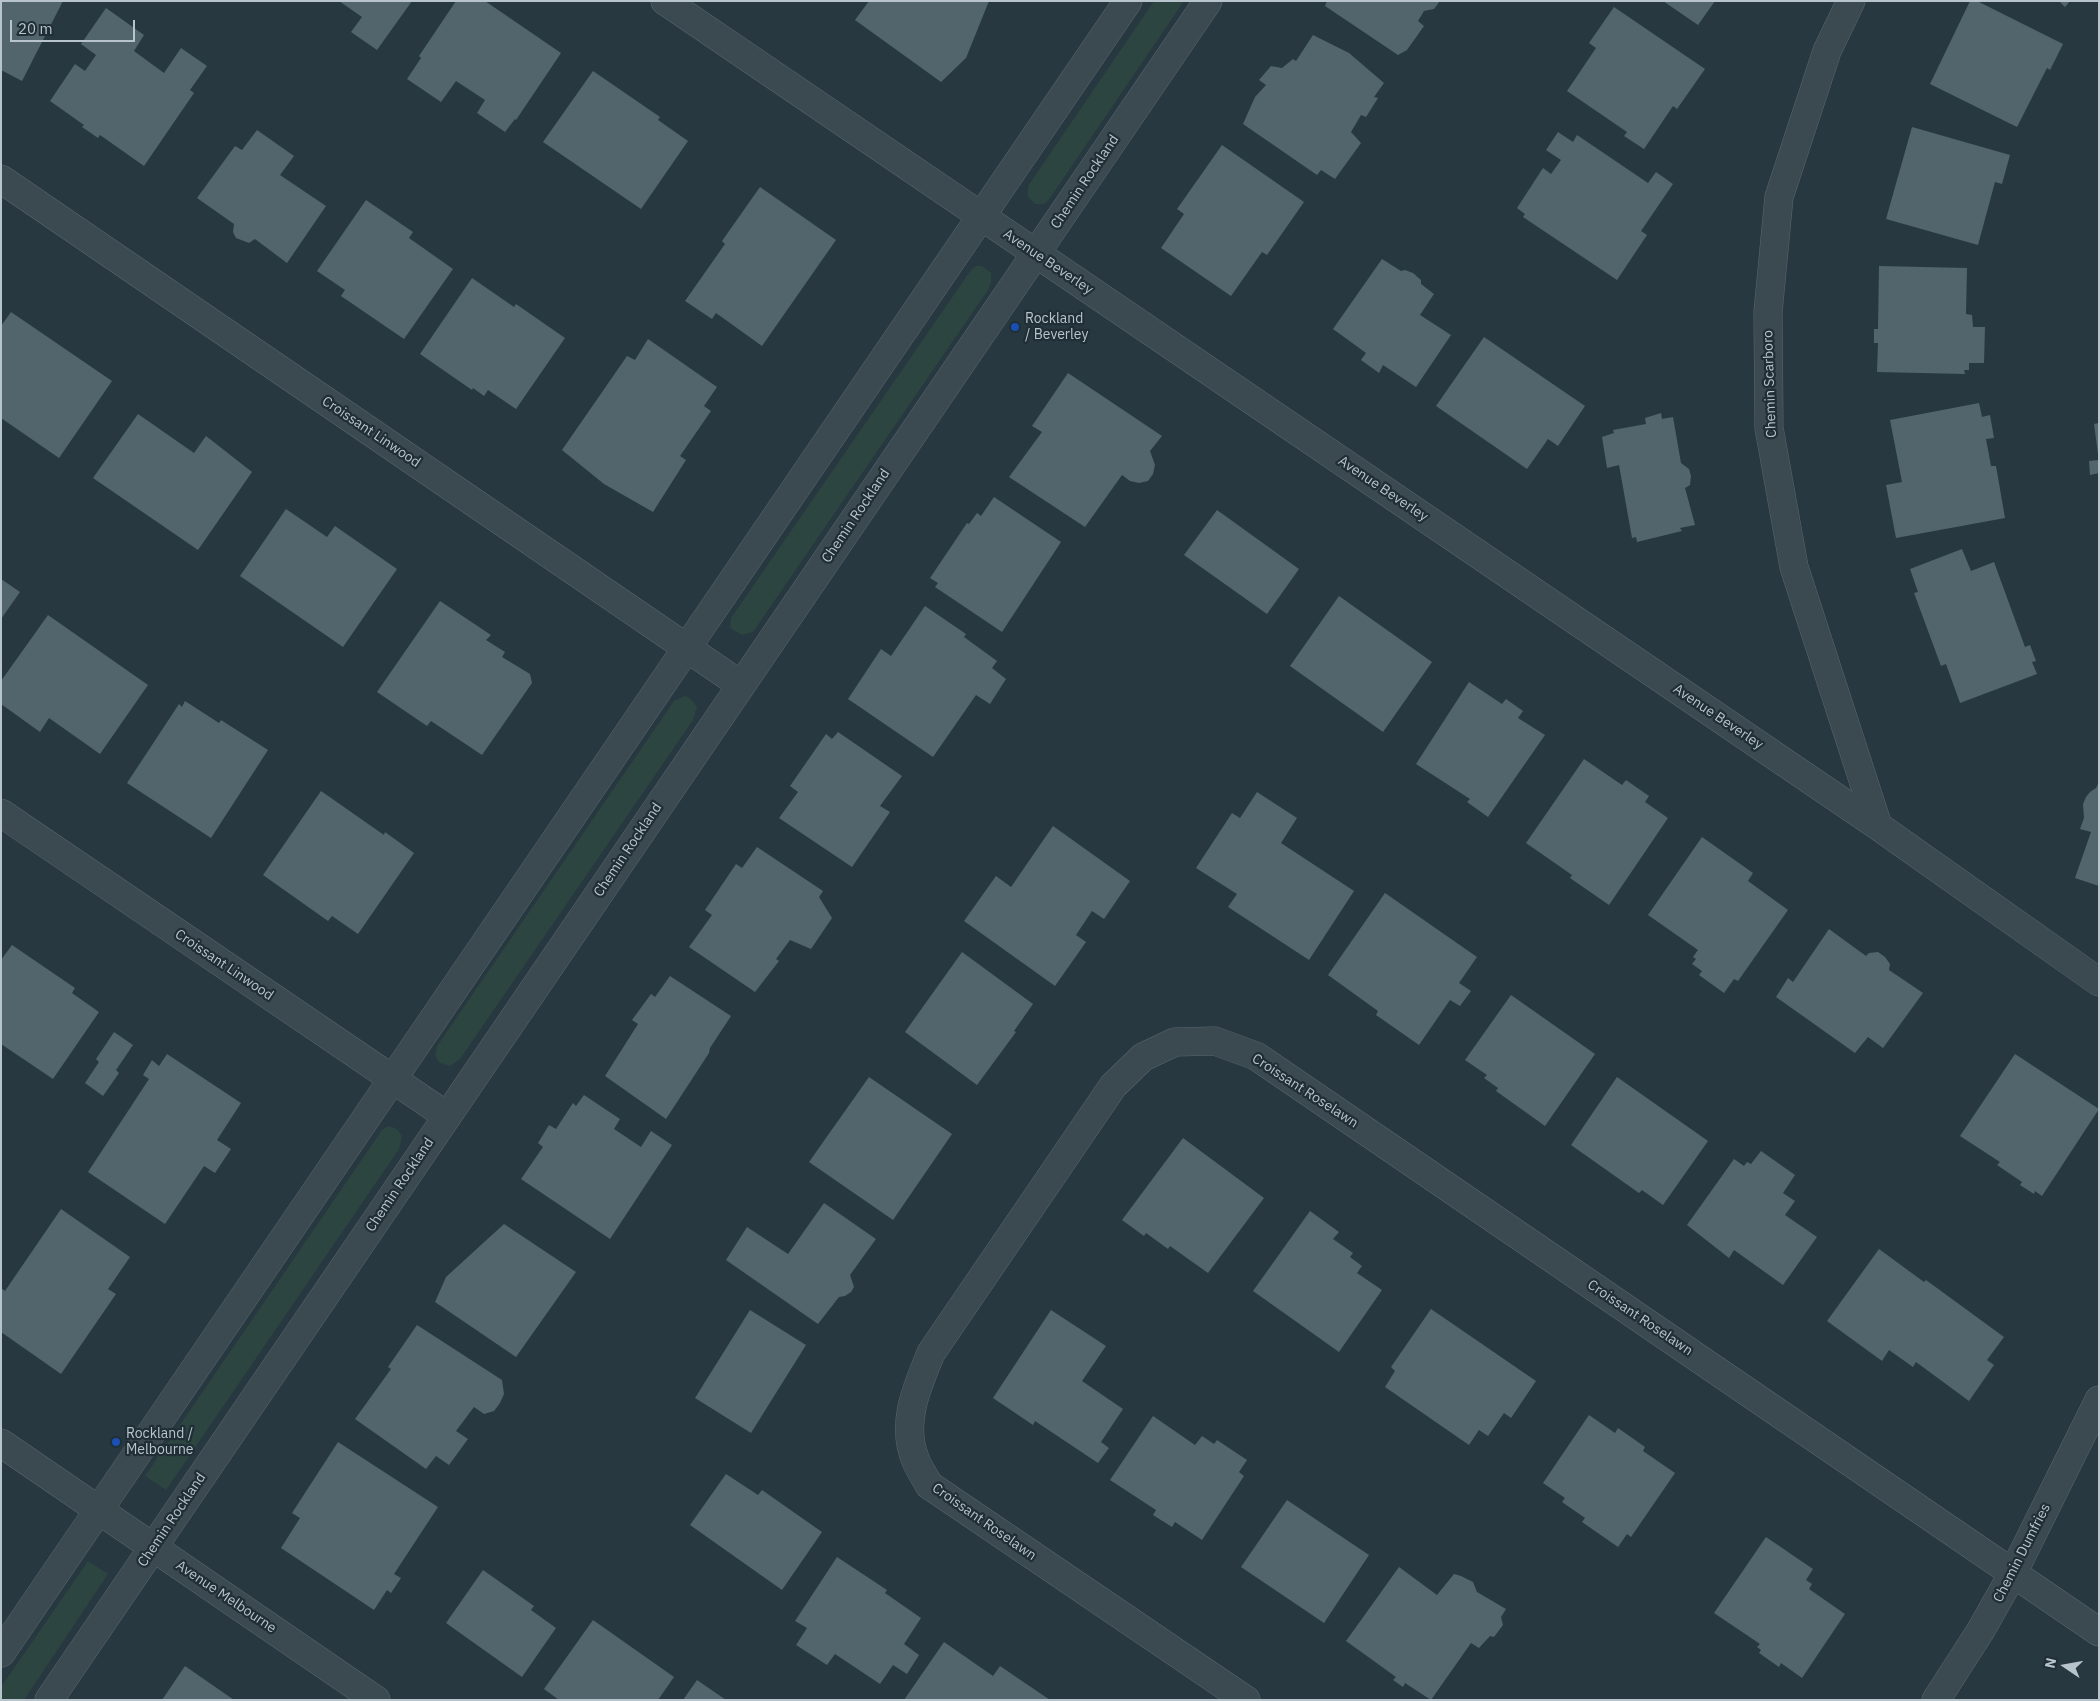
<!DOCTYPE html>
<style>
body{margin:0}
#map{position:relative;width:2100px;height:1701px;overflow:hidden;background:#273840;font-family:"IBM Plex Sans",sans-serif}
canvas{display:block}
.frame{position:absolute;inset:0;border:2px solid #b8c4cb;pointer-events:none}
.north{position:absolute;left:2040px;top:1641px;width:50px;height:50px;-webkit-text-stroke:4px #202e36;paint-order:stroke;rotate:282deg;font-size:14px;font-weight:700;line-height:20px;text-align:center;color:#b8c4cb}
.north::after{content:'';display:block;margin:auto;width:18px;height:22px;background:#b8c4cb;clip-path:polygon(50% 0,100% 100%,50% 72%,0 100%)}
.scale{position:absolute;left:10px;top:20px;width:125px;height:22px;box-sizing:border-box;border:2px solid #b8c4cb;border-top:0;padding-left:6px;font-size:15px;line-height:18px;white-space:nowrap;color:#b8c4cb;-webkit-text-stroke:4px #202e36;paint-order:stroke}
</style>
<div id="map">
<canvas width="2100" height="1701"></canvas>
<div class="frame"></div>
<div class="north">N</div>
<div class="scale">20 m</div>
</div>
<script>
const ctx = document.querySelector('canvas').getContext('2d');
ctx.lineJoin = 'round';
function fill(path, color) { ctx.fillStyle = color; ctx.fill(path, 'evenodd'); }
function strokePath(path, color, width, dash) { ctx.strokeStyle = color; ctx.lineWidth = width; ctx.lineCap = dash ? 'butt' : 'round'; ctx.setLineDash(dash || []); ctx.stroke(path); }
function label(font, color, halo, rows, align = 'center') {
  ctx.font = font + ' "IBM Plex Sans",sans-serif'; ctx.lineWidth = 4.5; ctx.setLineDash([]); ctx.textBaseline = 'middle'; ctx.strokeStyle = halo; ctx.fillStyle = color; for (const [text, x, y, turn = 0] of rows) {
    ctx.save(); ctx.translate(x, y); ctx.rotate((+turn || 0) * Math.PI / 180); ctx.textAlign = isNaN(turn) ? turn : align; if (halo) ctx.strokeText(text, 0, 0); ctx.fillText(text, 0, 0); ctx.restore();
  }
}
const green = new Path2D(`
 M 1154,1 L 1184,1 L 1048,201 L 1044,204 L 1035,204 L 1028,197 L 1028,186 Z
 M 976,266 L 982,266 L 991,273 L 991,283 L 988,290 L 753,632 L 742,635 L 730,628 L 731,618 L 971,270 Z
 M 685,696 L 690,698 L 697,707 L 693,720 L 460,1059 L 450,1066 L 440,1063 L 435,1056 L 437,1046 L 674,701 Z
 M 387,1126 C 395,1127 398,1129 402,1136 L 399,1149 L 166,1490 L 145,1476 L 382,1130 Z
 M 88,1561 L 108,1574 L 24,1700 L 1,1700 L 1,1687 Z`);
const building = new Path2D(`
 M 1,1 L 63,1 L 22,81 L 1,70 Z
 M 339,1 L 412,1 L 377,50 L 351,32 L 362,17 Z
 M 456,1 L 485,1 L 561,53 L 516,120 L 515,119 L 505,132 L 477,113 L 485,100 L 456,81 L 441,102 L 407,79 L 421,58 L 419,56 Z
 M 869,1 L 989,1 L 966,58 L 941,82 L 855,20 Z
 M 1327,1 L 1440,1 L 1434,9 L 1424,11 L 1418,21 L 1424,26 L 1407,50 L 1398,55 L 1325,6 Z
 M 1663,1 L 1715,1 L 1698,25 Z
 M 1970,1 L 1977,1 L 2063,44 L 2050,70 L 2047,68 L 2017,127 L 1930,84 Z
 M 2059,1 L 2070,1 L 2065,7 Z
 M 1614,7 L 1705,69 L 1677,109 L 1673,106 L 1644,149 L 1624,136 L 1627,132 L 1567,91 L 1596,48 L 1589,43 Z
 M 106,8 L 144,35 L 134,51 L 164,73 L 181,48 L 207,66 L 190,90 L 194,93 L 144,166 L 100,135 L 98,138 L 82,127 L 84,125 L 50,101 L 75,64 L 85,71 L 96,55 L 81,44 Z
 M 1313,35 L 1349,53 L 1384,83 L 1374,97 L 1378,98 L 1366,117 L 1361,115 L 1351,132 L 1361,143 L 1335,179 L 1321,170 L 1317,175 L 1243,124 L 1255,97 L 1266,85 L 1259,80 L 1271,66 L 1282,68 L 1293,59 L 1296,61 Z
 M 593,71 L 660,117 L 658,120 L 688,141 L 641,209 L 543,142 Z
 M 1912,127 L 2010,155 L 2002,184 L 1995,182 L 1978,245 L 1886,219 Z
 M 257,130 L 294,156 L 280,175 L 326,206 L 287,263 L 255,239 L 249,243 L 236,238 L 233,232 L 234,224 L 197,198 L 235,146 L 242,150 Z
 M 1558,132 L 1573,142 L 1577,135 L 1648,183 L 1656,172 L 1673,184 L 1641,231 L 1647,235 L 1617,280 L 1523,217 L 1525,214 L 1517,208 L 1543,168 L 1551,174 L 1561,160 L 1546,150 Z
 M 1222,145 L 1304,202 L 1267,255 L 1262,252 L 1231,296 L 1161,248 L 1184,214 L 1177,209 Z
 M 760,187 L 836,240 L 762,346 L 716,313 L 712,319 L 685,301 L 725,244 L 722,241 Z
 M 366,200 L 413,232 L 409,238 L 453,269 L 404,339 L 341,296 L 345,290 L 317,271 Z
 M 1382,259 L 1401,271 L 1405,270 L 1413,273 L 1421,280 L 1421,284 L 1434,294 L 1420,315 L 1451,335 L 1416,387 L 1383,365 L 1379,373 L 1361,360 L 1366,353 L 1333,329 Z
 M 1879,266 L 1967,268 L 1966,314 L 1972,315 L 1973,327 L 1985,327 L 1984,363 L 1969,363 L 1969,370 L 1964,370 L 1965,374 L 1877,372 L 1878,343 L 1874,343 L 1874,329 L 1878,329 Z
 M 472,278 L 514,307 L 516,304 L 565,338 L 516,409 L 488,390 L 484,396 L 473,388 L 472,390 L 420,354 Z
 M 11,312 L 112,381 L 59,458 L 1,418 L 1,326 Z
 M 1484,337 L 1585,406 L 1558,446 L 1548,439 L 1527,469 L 1436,406 Z
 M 648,339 L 717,387 L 704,406 L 711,411 L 680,456 L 686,460 L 653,512 L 604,484 L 562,450 L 627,356 L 635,360 Z
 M 1068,373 L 1162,436 L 1150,451 L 1155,465 L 1153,474 L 1148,481 L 1139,483 L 1130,481 L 1122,475 L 1085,527 L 1009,477 L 1042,432 L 1032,426 Z
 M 1979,403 L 1982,417 L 1990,415 L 1994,438 L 1986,439 L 1991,466 L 1996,466 L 2005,518 L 1896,538 L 1886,485 L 1902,482 L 1890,420 Z
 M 1661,413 L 1662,419 L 1673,417 L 1681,463 L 1689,469 L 1691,476 L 1690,485 L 1685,488 L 1695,525 L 1680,528 L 1682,531 L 1637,542 L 1636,537 L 1632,538 L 1619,465 L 1607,468 L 1602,437 L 1614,433 L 1613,430 L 1646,424 L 1645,418 Z
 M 138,414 L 194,453 L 206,436 L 252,472 L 198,550 L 93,478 Z
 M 2099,423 L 2099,454 L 2098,454 L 2094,424 Z
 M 2099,460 L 2099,473 L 2090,475 L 2089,461 Z
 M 994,497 L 1061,542 L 1002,632 L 935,587 L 938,583 L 930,578 L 967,523 L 969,524 L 977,513 L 981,516 Z
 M 286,509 L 327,537 L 335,526 L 397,569 L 343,647 L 240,576 Z
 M 1217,510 L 1299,569 L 1267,614 L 1184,555 Z
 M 1962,549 L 1971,571 L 1994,562 L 2025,647 L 2030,645 L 2036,661 L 2032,662 L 2037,674 L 1960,703 L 1946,664 L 1941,666 L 1914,593 L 1918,592 L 1910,569 Z
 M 1,579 L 20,592 L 1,619 Z
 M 1339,596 L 1432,662 L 1383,732 L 1290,666 Z
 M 440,601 L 491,635 L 486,640 L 505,652 L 502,657 L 530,674 L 532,683 L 482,755 L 431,721 L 427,726 L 377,692 Z
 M 925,606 L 966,634 L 964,637 L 997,661 L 992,668 L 1006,679 L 990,704 L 976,695 L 933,757 L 848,699 L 881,649 L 891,656 Z
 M 48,615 L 148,685 L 100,754 L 49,718 L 40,732 L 1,704 L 1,681 Z
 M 1469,682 L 1502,704 L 1506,699 L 1523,711 L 1518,718 L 1545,735 L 1488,817 L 1467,802 L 1470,799 L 1416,764 Z
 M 185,701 L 219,723 L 221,720 L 268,750 L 211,838 L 127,783 L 179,704 L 182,707 Z
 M 838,732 L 902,776 L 880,806 L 890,812 L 852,867 L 779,818 L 798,792 L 790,786 L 826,734 L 832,739 Z
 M 1584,759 L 1622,785 L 1626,780 L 1649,796 L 1645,802 L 1668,818 L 1609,905 L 1570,878 L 1572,875 L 1526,843 Z
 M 2099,782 L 2099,886 L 2075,878 L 2091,832 L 2080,829 L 2084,818 L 2083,804 L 2086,797 L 2090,792 L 2096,788 Z
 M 321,791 L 384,835 L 385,832 L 414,853 L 358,934 L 332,916 L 328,921 L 263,875 Z
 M 1257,792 L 1297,818 L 1281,843 L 1354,891 L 1309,960 L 1228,907 L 1237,894 L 1196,868 L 1232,813 L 1240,818 Z
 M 1053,826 L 1130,881 L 1104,919 L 1092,911 L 1076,935 L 1086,942 L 1055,986 L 964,921 L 996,876 L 1011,887 Z
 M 1702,837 L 1753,873 L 1748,881 L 1788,910 L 1738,981 L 1734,979 L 1724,993 L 1699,975 L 1702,971 L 1692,964 L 1696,959 L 1693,957 L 1698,950 L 1648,915 Z
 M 757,847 L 823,891 L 819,897 L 832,918 L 811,949 L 790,940 L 776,959 L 779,961 L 755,992 L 689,947 L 712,915 L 705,910 L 736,864 L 742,868 Z
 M 1385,893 L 1477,957 L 1459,983 L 1471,991 L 1460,1006 L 1450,1000 L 1419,1045 L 1376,1015 L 1378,1011 L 1328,975 Z
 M 1829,929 L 1866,956 L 1869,953 L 1878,952 L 1885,957 L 1890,964 L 1889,970 L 1923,993 L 1883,1048 L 1868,1037 L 1855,1053 L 1776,997 L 1788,978 L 1793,982 Z
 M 12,945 L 75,988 L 72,993 L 99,1012 L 53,1079 L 1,1044 L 1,960 Z
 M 962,952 L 1033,1004 L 1014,1031 L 1016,1032 L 977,1085 L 905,1032 Z
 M 670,976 L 731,1016 L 710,1048 L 709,1053 L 666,1119 L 605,1076 L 638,1024 L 632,1020 L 651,994 L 655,997 Z
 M 1511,995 L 1595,1054 L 1545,1126 L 1496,1091 L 1498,1088 L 1484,1078 L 1487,1075 L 1465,1060 Z
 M 114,1032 L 133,1045 L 116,1070 L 119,1073 L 103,1096 L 85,1083 L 99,1062 L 96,1059 Z
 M 167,1054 L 241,1103 L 217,1140 L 231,1149 L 215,1173 L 204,1166 L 165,1224 L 88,1172 L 149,1079 L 143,1075 L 152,1060 L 159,1066 Z
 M 2015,1054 L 2099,1109 L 2042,1196 L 2035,1191 L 2034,1194 L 2020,1185 L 2022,1182 L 1997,1165 L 2000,1162 L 1960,1136 Z
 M 869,1077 L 952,1134 L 893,1220 L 809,1162 Z
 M 1617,1077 L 1708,1141 L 1663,1205 L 1642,1190 L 1639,1193 L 1571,1145 Z
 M 584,1095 L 620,1119 L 614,1129 L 641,1147 L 651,1131 L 672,1145 L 610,1239 L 521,1179 L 543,1147 L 538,1143 L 549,1125 L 556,1129 L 573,1103 L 576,1106 Z
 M 1183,1138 L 1264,1198 L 1208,1273 L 1170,1246 L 1168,1249 L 1146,1233 L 1144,1236 L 1122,1220 Z
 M 1761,1151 L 1795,1175 L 1783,1193 L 1795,1201 L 1785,1215 L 1817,1237 L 1783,1285 L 1734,1250 L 1729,1258 L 1687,1225 L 1734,1159 L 1744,1166 L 1747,1162 L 1751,1164 Z
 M 824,1203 L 876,1239 L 850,1275 L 854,1287 L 851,1292 L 845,1296 L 839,1297 L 818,1324 L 726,1260 L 747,1227 L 788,1254 Z
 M 61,1209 L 130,1257 L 108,1289 L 116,1294 L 61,1374 L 1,1332 L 1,1288 L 5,1291 Z
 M 1310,1211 L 1339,1232 L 1333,1239 L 1353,1253 L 1350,1257 L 1362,1266 L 1357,1273 L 1382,1290 L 1339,1352 L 1253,1291 Z
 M 504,1224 L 576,1272 L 516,1357 L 435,1302 L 446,1277 Z
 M 1879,1249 L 1924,1282 L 1926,1280 L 2004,1337 L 1987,1360 L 1994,1365 L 1969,1401 L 1916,1362 L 1913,1367 L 1889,1350 L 1882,1361 L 1827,1321 Z
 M 1431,1309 L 1536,1381 L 1511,1418 L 1504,1413 L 1488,1436 L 1479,1430 L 1469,1445 L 1385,1387 L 1395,1371 L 1391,1367 Z
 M 750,1310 L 806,1345 L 751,1433 L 695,1398 Z
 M 1051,1310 L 1106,1346 L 1082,1381 L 1123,1409 L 1101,1442 L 1109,1448 L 1098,1463 L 1035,1421 L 1033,1425 L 993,1398 Z
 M 417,1325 L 502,1380 L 504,1394 L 500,1403 L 494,1411 L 484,1414 L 474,1407 L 456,1431 L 468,1439 L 449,1465 L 436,1456 L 426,1469 L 355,1419 L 391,1369 L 388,1367 Z
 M 1589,1415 L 1615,1433 L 1618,1428 L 1645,1447 L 1643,1451 L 1675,1473 L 1631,1537 L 1627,1534 L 1618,1547 L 1582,1522 L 1585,1518 L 1562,1502 L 1565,1498 L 1543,1483 Z
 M 1153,1416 L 1195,1445 L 1202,1436 L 1214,1444 L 1217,1440 L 1247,1460 L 1239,1472 L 1244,1476 L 1202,1540 L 1175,1522 L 1172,1527 L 1153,1515 L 1156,1510 L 1110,1480 Z
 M 338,1442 L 438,1507 L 394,1574 L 401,1578 L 391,1593 L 387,1590 L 374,1610 L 281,1548 L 300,1518 L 292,1513 Z
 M 726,1474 L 758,1495 L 762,1490 L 822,1532 L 782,1590 L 690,1525 Z
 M 1287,1500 L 1369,1555 L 1324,1623 L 1241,1567 Z
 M 1766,1537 L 1813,1569 L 1806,1580 L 1812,1584 L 1809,1589 L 1845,1614 L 1802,1678 L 1781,1663 L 1779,1667 L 1759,1653 L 1761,1650 L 1757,1647 L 1760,1644 L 1714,1613 Z
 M 837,1557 L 887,1590 L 885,1593 L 921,1618 L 904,1644 L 919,1655 L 907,1674 L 893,1665 L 880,1684 L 835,1654 L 827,1665 L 796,1645 L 807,1628 L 795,1621 Z
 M 1399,1567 L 1437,1595 L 1454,1574 L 1461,1576 L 1473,1582 L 1477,1592 L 1506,1609 L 1501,1617 L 1503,1625 L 1494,1637 L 1490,1636 L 1479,1648 L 1471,1643 L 1431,1700 L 1405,1683 L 1403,1687 L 1393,1680 L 1396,1677 L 1346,1641 Z
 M 483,1570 L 534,1606 L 531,1610 L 556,1628 L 522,1677 L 446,1623 Z
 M 593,1620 L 674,1677 L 658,1700 L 559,1700 L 544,1689 Z
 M 944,1642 L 993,1676 L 1000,1666 L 1050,1700 L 904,1700 Z
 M 185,1666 L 234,1700 L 162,1700 Z
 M 697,1680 L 726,1700 L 683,1700 Z`);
const minor = new Path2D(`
 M 665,1 L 1878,826 L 2099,982
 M 1851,1 L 1827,51 L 1779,197 L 1768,312 L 1769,428 L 1794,567 L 1878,826
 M 1,179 L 741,685
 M 1,813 L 447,1116
 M 1,1443 L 376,1700
 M 1246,1700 L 929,1485 C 925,1477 919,1469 916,1461 C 900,1424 917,1387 931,1353 L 1113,1086 L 1143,1057 L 1175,1042 L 1215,1041 L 1256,1056 L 2099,1632
 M 1936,1700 L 1981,1630 L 2013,1573 L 2099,1400`);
const tertiary = new Path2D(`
 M 1,1653 L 1128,1
 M 49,1700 L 1208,1`);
const markers = [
 [1015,327,5,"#1a4fb4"],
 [116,1442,5,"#1a4fb4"]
];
const streetNames = [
 ["Chemin Rockland",1085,182,-56],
 ["Avenue Beverley",1048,262,34],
 ["Chemin Scarboro",1770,384,-92],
 ["Croissant Linwood",371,432,34],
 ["Avenue Beverley",1383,489,34],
 ["Chemin Rockland",856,516,-56],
 ["Avenue Beverley",1718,717,34],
 ["Chemin Rockland",628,850,-56],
 ["Croissant Linwood",224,965,34],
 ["Croissant Roselawn",1305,1091,33],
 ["Chemin Rockland",400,1185,-56],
 ["Croissant Roselawn",1640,1318,34],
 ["Chemin Rockland",172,1520,-56],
 ["Croissant Roselawn",984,1522,35],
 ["Chemin Dumfries",2022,1553,-63],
 ["Avenue Melbourne",226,1597,34]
];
const poiNames = [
 ["Rockland",1025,319],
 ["/ Beverley",1025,335],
 ["Rockland /",126,1434],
 ["Melbourne",126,1450]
];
fill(green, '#2c4540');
fill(building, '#52656d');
strokePath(minor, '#59676e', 29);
strokePath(tertiary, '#59676e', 29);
strokePath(minor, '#3b4950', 28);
strokePath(tertiary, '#3b4950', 28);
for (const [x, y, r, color] of markers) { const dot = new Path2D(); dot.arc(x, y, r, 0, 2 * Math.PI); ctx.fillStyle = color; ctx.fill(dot); strokePath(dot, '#202e36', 2); }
label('14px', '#b8c4cb', '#202e36', streetNames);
label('14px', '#b8c4cb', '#202e36', poiNames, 'left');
</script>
